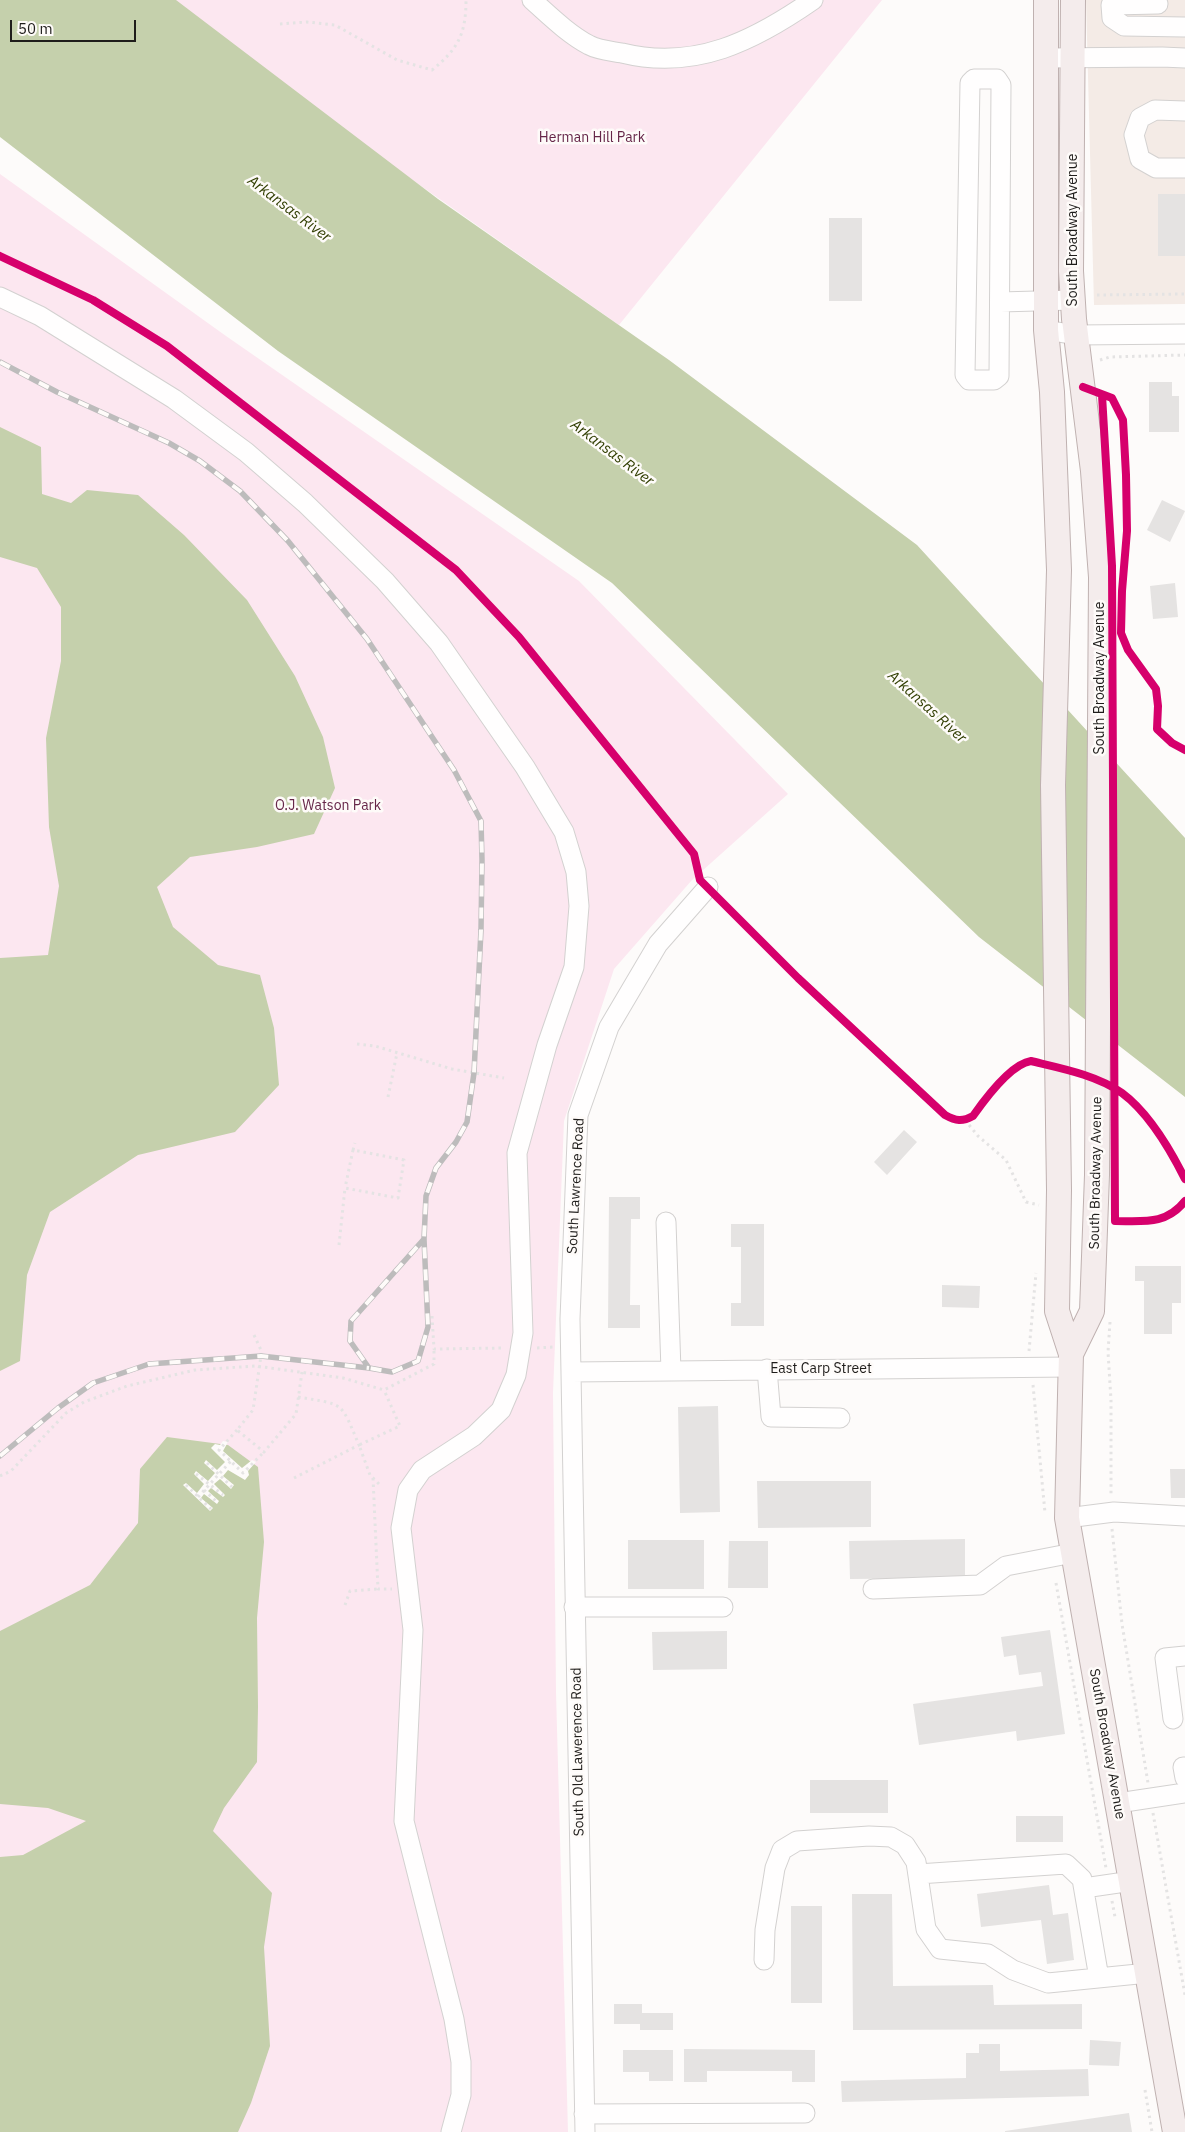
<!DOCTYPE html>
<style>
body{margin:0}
#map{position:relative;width:1185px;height:2132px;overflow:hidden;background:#fdfbfa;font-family:"IBM Plex Sans",sans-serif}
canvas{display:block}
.scale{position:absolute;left:10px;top:20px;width:126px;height:22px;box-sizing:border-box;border:2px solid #1f1d1b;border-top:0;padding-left:6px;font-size:15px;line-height:18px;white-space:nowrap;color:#1f1d1b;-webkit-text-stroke:4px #fefbf9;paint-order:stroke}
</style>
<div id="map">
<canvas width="1185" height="2132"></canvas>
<div class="scale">50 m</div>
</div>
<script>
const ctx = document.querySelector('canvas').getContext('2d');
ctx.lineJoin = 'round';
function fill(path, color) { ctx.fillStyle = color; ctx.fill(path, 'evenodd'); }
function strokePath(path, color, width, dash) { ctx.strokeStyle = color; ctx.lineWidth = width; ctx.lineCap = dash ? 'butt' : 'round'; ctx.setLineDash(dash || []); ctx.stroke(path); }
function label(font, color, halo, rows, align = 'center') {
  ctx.font = font + ' "IBM Plex Sans",sans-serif'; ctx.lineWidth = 5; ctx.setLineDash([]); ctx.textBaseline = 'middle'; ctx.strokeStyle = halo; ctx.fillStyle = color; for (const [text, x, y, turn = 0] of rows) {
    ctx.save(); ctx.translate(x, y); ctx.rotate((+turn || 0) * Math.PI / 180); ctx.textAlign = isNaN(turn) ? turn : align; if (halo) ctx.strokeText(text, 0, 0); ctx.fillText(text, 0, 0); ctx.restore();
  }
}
const built = new Path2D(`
 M 1086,0 L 1185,0 L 1185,304 L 1094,305 Z`);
const green = new Path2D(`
 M 156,0 L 882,0 L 619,325 Z
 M 0,174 L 226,336 L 579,581 L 788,794 L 692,880 L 614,969 L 564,1121 L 553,1393 L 556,1692 L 568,2132 L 0,2132 Z`);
const water = new Path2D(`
 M 0,0 L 176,0 L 438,199 L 669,360 L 917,545 L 1185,838 L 1185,1097 L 979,937 L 612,583 L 278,351 L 0,137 Z
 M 0,427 L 41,447 L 42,494 L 71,503 L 87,490 L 138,495 L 184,535 L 247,600 L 295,676 L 323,737 L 335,788 L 314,834 L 257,847 L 190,857 L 157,887 L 173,927 L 218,965 L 260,975 L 274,1028 L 279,1085 L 235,1132 L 138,1155 L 50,1212 L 27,1275 L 20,1361 L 0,1371 L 0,958 L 48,955 L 59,886 L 49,827 L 46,738 L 61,661 L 61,607 L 37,568 L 0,557 Z
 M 167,1437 L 228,1445 L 258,1467 L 264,1542 L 257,1618 L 258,1707 L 257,1762 L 224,1808 L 213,1831 L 272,1893 L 264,1947 L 270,2046 L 251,2103 L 238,2132 L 0,2132 L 0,1857 L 23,1855 L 86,1821 L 48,1808 L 0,1804 L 0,1631 L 90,1585 L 138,1523 L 140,1469 Z`);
const pier = new Path2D(`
 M 223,1441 L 228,1442 L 223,1451 L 242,1468 L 252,1460 L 256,1462 L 248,1471 L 249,1475 L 245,1480 L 228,1470 L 223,1476 L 234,1485 L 231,1489 L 220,1479 L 214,1484 L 225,1495 L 223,1497 L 211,1488 L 208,1491 L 219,1501 L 217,1504 L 204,1494 L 201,1498 L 213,1508 L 210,1511 L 183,1485 L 186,1483 L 197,1493 L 204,1484 L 194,1474 L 196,1471 L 208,1481 L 215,1473 L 204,1463 L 206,1460 L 217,1470 L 225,1462 L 211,1448 L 215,1444 L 220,1445 Z`);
const building = new Path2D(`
 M 1158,194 L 1185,194 L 1185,256 L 1158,256 Z
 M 829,218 L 862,218 L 862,301 L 829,301 Z
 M 1149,382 L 1172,382 L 1172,396 L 1179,396 L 1179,432 L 1149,432 Z
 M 1162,500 L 1185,511 L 1170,542 L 1147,530 Z
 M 1175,583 L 1178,617 L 1153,619 L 1150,586 Z
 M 904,1130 L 917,1142 L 887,1175 L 874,1162 Z
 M 609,1197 L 640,1197 L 640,1219 L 631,1219 L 630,1305 L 640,1305 L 640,1328 L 608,1328 Z
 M 731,1224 L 764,1224 L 764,1326 L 731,1326 L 731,1303 L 741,1303 L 741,1247 L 731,1247 Z
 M 1135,1266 L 1181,1266 L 1181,1303 L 1172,1303 L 1172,1334 L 1144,1334 L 1144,1281 L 1135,1281 Z
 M 942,1285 L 980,1286 L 979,1308 L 942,1307 Z
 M 718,1406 L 720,1512 L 680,1513 L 678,1407 Z
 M 1170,1469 L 1185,1469 L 1185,1498 L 1171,1498 Z
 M 757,1481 L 871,1481 L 871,1527 L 758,1528 Z
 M 965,1539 L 965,1578 L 850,1579 L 849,1541 Z
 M 628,1540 L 704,1540 L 704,1589 L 628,1589 Z
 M 729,1541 L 768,1541 L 768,1588 L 728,1588 Z
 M 1050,1630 L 1065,1734 L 1017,1741 L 1016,1731 L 919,1745 L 913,1704 L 1043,1686 L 1041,1672 L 1019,1675 L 1016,1655 L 1004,1657 L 1001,1637 Z
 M 727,1631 L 727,1669 L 653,1670 L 652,1632 Z
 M 810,1780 L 888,1780 L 888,1813 L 810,1813 Z
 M 1016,1816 L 1063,1816 L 1063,1842 L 1016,1842 Z
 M 1049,1885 L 1053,1915 L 1068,1913 L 1074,1960 L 1047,1964 L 1041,1920 L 981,1927 L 977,1894 Z
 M 852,1894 L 892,1894 L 893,1986 L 993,1985 L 994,2005 L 1082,2004 L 1082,2029 L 853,2030 Z
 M 791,1906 L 822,1906 L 822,2003 L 791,2003 Z
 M 614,2004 L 642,2004 L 642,2013 L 673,2013 L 673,2030 L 640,2030 L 640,2024 L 614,2024 Z
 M 1090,2040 L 1121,2042 L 1119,2066 L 1089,2065 Z
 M 979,2044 L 1000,2044 L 1000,2071 L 1088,2069 L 1089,2096 L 842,2102 L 841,2081 L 966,2078 L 966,2053 L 979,2053 Z
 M 684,2049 L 815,2050 L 815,2082 L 792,2082 L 792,2071 L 707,2071 L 707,2082 L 684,2082 Z
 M 623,2050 L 673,2050 L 673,2081 L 649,2081 L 649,2072 L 623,2072 Z
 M 1129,2113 L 1132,2132 L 1005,2132 L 1005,2131 Z`);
const path = new Path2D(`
 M 280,24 L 307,22 L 335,25 L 397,60 L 432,70 C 458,49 466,34 466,0
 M 1097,295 L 1185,294
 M 1100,360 L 1110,357 L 1185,355
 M 357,1044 L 375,1046 L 452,1069 L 504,1078
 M 388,1097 L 397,1053
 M 965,1120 L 978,1136 L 1006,1160 L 1026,1202 L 1039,1205
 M 353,1150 L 355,1143
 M 339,1245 L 345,1188 L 398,1198 L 404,1160 L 353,1150 L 345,1188
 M 432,1316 L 434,1349 L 504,1348
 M 1110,1322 L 1108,1352 L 1111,1400 L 1111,1495
 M 254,1335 L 261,1350 L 261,1356 L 253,1410 L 237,1430 L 264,1452 L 296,1414 L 302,1372
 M 537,1348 L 554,1347
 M 1029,1351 L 1036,1273
 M 1033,1385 L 1045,1513
 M 237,1430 L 219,1450 L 243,1473 L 264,1452
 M 207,1463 L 232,1487
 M 196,1474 L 223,1495
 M 0,1476 L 11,1471 L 66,1413 L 84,1402 L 127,1386 L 195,1370 L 256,1366 L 343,1378 L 384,1390 L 434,1364 L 434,1349
 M 294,1478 L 359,1445 C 340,1401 346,1405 298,1397
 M 373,1478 L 378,1589 L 392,1589
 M 379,1484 L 370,1475 L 359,1445 L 400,1426 L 384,1390
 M 186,1485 L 211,1509
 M 204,1490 L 217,1502
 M 198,1497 L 231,1461
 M 1112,1529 L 1122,1624 L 1148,1783
 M 1056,1583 L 1106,1868
 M 345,1605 L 350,1591 L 378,1589
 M 1153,1813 L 1185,1995
 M 1112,1901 L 1115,1917
 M 1145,2090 L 1152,2132`);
const minor = new Path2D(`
 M 532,0 C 549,15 568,34 589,45 C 598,50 611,51 622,53 C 695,71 754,41 813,0
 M 1158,4 L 1111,5 L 1112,18 L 1124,26 L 1184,27
 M 1047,58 L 1162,57 L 1185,58
 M 974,79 L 997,79 L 1001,85 L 999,376 L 994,380 L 969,380 L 965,375 L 970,83 Z
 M 1185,111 L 1155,110 L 1140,118 L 1134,135 L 1140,159 L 1156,168 L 1185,168
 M 0,297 L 40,316 L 174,399 L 246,452 L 305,503 L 385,581 L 439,643 L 525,767 L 564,832 L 576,872 L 579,906 L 574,967 L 547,1045 L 517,1153 L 523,1333 L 516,1375 L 501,1410 L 474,1436 L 422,1470 L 408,1490 L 401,1528 L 413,1630 L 404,1821 L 454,2019 L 461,2062 L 461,2095 L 451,2132
 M 1000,302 L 1073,300
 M 1046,330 L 1076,335 L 1185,334
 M 666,1222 L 671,1371
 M 767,1369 L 771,1417 L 840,1418
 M 571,1372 L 1071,1367
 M 1067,1518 L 1114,1512 L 1185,1516
 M 873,1589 L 980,1585 L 1006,1566 L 1073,1553
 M 574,1607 L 723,1607
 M 1173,1719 L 1165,1658 L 1185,1656
 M 1185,1767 L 1183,1767 L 1185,1778
 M 1118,1803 L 1185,1793
 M 918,1874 L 1066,1864 L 1082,1879 L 1099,1978
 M 1084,1888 L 1132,1881
 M 764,1960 L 765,1930 L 775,1868 L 782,1850 L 797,1841 L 869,1836 L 891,1837 L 905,1845 L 916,1862 L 926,1929 L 940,1949 L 988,1954 L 1013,1970 L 1048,1983 L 1148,1973
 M 584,2114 L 805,2113
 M 585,2132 L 570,1319 L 578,1115 L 609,1027 L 658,944 L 708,887`);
const major = new Path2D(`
 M 1046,0 L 1046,330 L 1052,392 L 1059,570 L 1053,785 L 1059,1190 L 1057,1311 L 1071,1354 L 1067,1518 L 1175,2132
 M 1071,1354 L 1092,1311 L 1097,1175 L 1101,577 L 1093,471 L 1074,319 L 1071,271 L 1073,0`);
const rail = new Path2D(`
 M 0,362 L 57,392 L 169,443 L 200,461 L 240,491 L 288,541 L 367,639 L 454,770 L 481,821 L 482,860 L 481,930 L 474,1073 L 467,1122 L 456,1142 L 436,1168 L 426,1196 L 424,1239 L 428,1327 L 418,1361 L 392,1372 L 369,1368 L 350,1341 L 351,1321 L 424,1239
 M 0,1456 L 58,1408 L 93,1383 L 149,1364 L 261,1356 L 369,1368`);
const cycleway = new Path2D(`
 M 0,256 L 93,300 L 167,346 L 456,570 L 519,637 L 694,854 L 700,880 L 798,978 L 945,1115 C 956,1121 962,1122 973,1116 C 985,1099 1011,1064 1031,1061 C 1060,1068 1097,1075 1122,1093 C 1149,1113 1170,1149 1185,1179
 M 1083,387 L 1112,398 L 1123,420 L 1126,475 L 1127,531 L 1122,591 L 1121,633 L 1128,650 L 1156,689 L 1158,706 L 1157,729 L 1172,743 L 1185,750
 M 1102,395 L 1112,566 L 1115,1221 C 1144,1221 1166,1225 1185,1201`);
const parkNames = [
 ["Herman Hill Park",592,138],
 ["O.J. Watson Park",328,806]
];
const streetNames = [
 ["South Broadway Avenue",1073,230,-90],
 ["South Broadway Avenue",1100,678,-90],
 ["South Broadway Avenue",1096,1173,-89],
 ["South Lawrence Road",576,1186,-87],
 ["East Carp Street",821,1369],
 ["South Broadway Avenue",1107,1744,80],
 ["South Old Lawerence Road",578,1752,-91]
];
const waterNames = [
 ["Arkansas River",289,209,37],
 ["Arkansas River",612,453,37],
 ["Arkansas River",927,707,42]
];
fill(built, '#f4ebe6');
fill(green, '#fce7f0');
fill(water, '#c5d0ac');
fill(pier, '#fdfbfa');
fill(building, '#e5e3e2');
strokePath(minor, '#d3d1d0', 21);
strokePath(major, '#bfb1b0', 26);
strokePath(path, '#e4e3e3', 3, [2.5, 4]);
strokePath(minor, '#fffefe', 19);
strokePath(major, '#f4ecec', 24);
strokePath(rail, '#bdbcbc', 5.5);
strokePath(rail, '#fefbf9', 4, [11]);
strokePath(cycleway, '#d6006c', 8);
label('14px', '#662649', '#fefbf9', parkNames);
label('14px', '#1f1d1b', '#fefbf9', streetNames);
label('italic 15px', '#313e02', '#fefbf9', waterNames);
</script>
